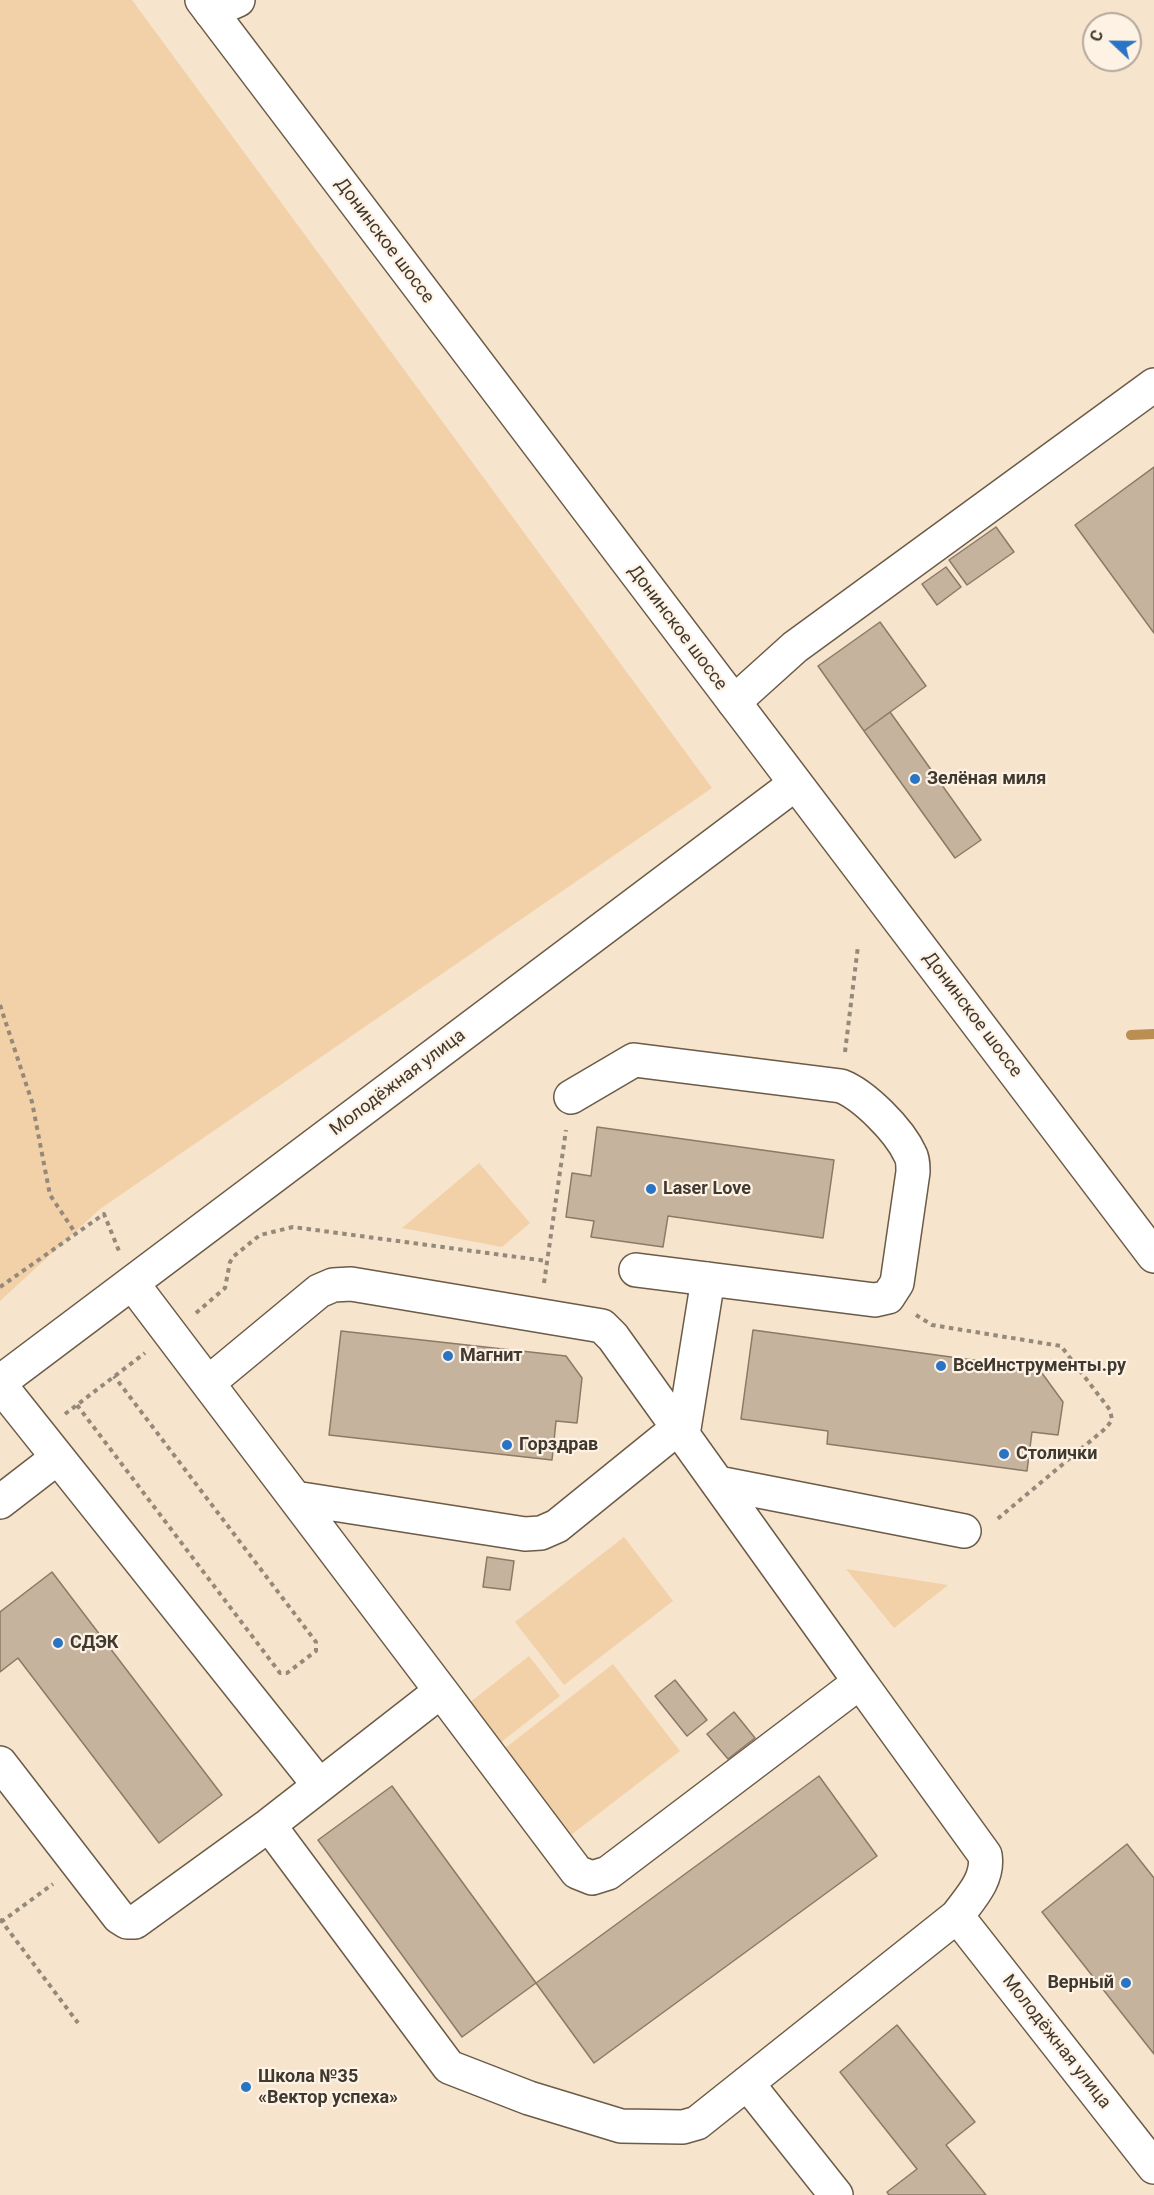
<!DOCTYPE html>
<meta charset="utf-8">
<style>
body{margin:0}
#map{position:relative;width:1154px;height:2195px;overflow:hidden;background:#f6e4cd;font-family:Roboto,sans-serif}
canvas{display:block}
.north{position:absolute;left:1082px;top:12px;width:60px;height:60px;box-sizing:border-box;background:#fef2e4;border:2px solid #b2a89c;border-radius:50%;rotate:292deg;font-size:16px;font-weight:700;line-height:24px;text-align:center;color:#403930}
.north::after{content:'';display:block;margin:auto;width:21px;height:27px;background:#2974c4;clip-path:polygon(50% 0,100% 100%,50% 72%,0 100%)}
</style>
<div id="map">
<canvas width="1154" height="2195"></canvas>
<div class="north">С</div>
</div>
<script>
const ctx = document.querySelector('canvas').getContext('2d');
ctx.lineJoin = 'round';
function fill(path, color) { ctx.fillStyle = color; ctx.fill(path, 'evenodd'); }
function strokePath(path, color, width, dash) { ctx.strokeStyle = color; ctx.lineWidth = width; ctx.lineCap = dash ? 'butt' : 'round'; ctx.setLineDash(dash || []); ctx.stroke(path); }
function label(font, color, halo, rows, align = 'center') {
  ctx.font = font + ' Roboto,sans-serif'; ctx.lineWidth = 4.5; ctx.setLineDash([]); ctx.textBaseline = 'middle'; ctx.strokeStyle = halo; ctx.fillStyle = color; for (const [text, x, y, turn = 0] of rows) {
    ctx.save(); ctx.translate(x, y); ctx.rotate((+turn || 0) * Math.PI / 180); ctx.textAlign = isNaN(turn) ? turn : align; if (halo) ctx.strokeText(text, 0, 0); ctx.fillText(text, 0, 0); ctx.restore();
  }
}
const green = new Path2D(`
 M 0,0 L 132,0 L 712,788 L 100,1209 L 0,1301 Z
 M 479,1163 L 530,1223 L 502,1247 L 402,1228 Z
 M 624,1537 L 673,1601 L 564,1685 L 515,1622 Z
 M 846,1569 L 948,1585 L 894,1628 Z
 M 529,1656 L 560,1696 L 500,1743 L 469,1703 Z
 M 613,1664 L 680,1751 L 571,1835 L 504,1749 Z`);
const stream = new Path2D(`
 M 1131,1035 L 1154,1034`);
const building = new Path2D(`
 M 1154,467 L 1154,633 L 1075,525 Z
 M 996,527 L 1014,552 L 967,585 L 949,560 Z
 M 946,567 L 961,587 L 937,605 L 922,584 Z
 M 880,622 L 926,686 L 864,731 L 818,666 Z
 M 890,712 L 981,840 L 955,858 L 864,731 Z
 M 597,1127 L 834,1160 L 823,1238 L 668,1216 L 663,1247 L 591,1237 L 594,1221 L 566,1217 L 572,1173 L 591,1176 Z
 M 753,1330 L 1039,1369 L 1063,1402 L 1058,1435 L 1032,1432 L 1027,1471 L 827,1444 L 828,1431 L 741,1419 Z
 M 341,1331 L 566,1356 L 582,1378 L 577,1423 L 556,1421 L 552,1460 L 329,1435 Z
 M 487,1557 L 514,1561 L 510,1590 L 483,1587 Z
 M 52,1572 L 222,1795 L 159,1843 L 18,1658 L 0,1672 L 0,1612 Z
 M 675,1680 L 707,1720 L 687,1736 L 655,1696 Z
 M 734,1712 L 755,1738 L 728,1759 L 707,1734 Z
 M 819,1776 L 877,1856 L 594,2063 L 536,1983 Z
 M 392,1786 L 536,1983 L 462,2037 L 318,1840 Z
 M 1127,1844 L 1154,1878 L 1154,2054 L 1042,1912 Z
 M 897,2025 L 975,2122 L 946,2145 L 986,2195 L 889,2195 L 887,2192 L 917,2169 L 840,2072 Z`);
const path = new Path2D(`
 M 0,1005 L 32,1102 L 50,1195 L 76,1234
 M 845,1052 L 858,946
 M 544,1283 L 566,1130
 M 0,1287 L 104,1214 L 119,1251
 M 196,1313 L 225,1288 L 230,1262 L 234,1256 L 260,1235 L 293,1227 L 547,1261
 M 916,1315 L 932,1325 L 1061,1346 L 1110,1410 L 1112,1420 L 1106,1428 L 995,1521
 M 77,1405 L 280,1673 L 287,1673 L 316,1651 L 316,1642 L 114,1376
 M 65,1414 L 145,1353
 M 0,1919 L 78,2023
 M 1,1922 L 53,1884`);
const minor = new Path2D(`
 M 211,12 L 238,0
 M 734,702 L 795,647 L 1154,385
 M 571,1097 L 634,1060 L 841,1086 C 864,1095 899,1130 910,1154 C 913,1159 913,1166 913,1172 L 897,1283 L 888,1297 L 875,1300 L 636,1270
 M 132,1283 L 441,1691
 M 0,1382 L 795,784
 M 208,1383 L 319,1291 L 333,1285 L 351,1284 L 602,1326 L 613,1337 L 860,1682
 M 0,1385 L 319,1785
 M 683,1435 L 708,1279
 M 718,1483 L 964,1531
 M 295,1498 L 525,1534 L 541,1533 L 557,1526 L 678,1428
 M 0,1502 L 57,1458
 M 0,1763 L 119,1917 L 127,1922 L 135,1922 L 269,1825 L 441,1691 L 577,1872 L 592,1878 L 608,1873 L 860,1682 L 985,1855 C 989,1879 971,1897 957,1916 L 697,2123 L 683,2127 L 621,2126 L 529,2098 L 449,2067 L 269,1825
 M 957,1916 L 1154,2167
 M 747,2083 L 836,2195`);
const major = new Path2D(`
 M 202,0 L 1154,1256`);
const markers = [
 [915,779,6,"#2974c4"],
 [651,1189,6,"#2974c4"],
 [448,1356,6,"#2974c4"],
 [941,1366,6,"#2974c4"],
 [507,1445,6,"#2974c4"],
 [1004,1454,6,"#2974c4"],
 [58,1643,6,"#2974c4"],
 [1126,1983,6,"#2974c4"],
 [246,2087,6,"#2974c4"]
];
const streetNames = [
 ["Донинское шоссе",384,241,53],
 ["Донинское шоссе",677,628,53],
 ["Донинское шоссе",972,1015,53],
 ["Молодёжная улица",398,1083,-37],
 ["Молодёжная улица",1056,2042,52]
];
const poiNames = [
 ["Зелёная миля",927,779],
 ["Laser Love",663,1189],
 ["Магнит",460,1356],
 ["ВсеИнструменты.ру",953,1366],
 ["Горздрав",519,1445],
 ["Столички",1016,1454],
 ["СДЭК",70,1643],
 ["Верный",1114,1983,"right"],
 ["Школа №35",258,2077],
 ["«Вектор успеха»",258,2098]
];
fill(green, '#f2d1a8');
strokePath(stream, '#bb8f53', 10);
fill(building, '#c5b39d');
strokePath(building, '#8b7a66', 1.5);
strokePath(minor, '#6b5b47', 36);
strokePath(major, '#6b5b47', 36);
strokePath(path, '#958979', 4, [4.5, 4.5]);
strokePath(minor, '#fff', 33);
strokePath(major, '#fff', 33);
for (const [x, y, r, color] of markers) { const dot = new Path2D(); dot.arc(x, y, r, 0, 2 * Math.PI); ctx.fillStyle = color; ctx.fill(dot); strokePath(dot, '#fef2e4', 2); }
label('18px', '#403930', '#fef2e4', streetNames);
label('bold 18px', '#403930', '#fef2e4', poiNames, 'left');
</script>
